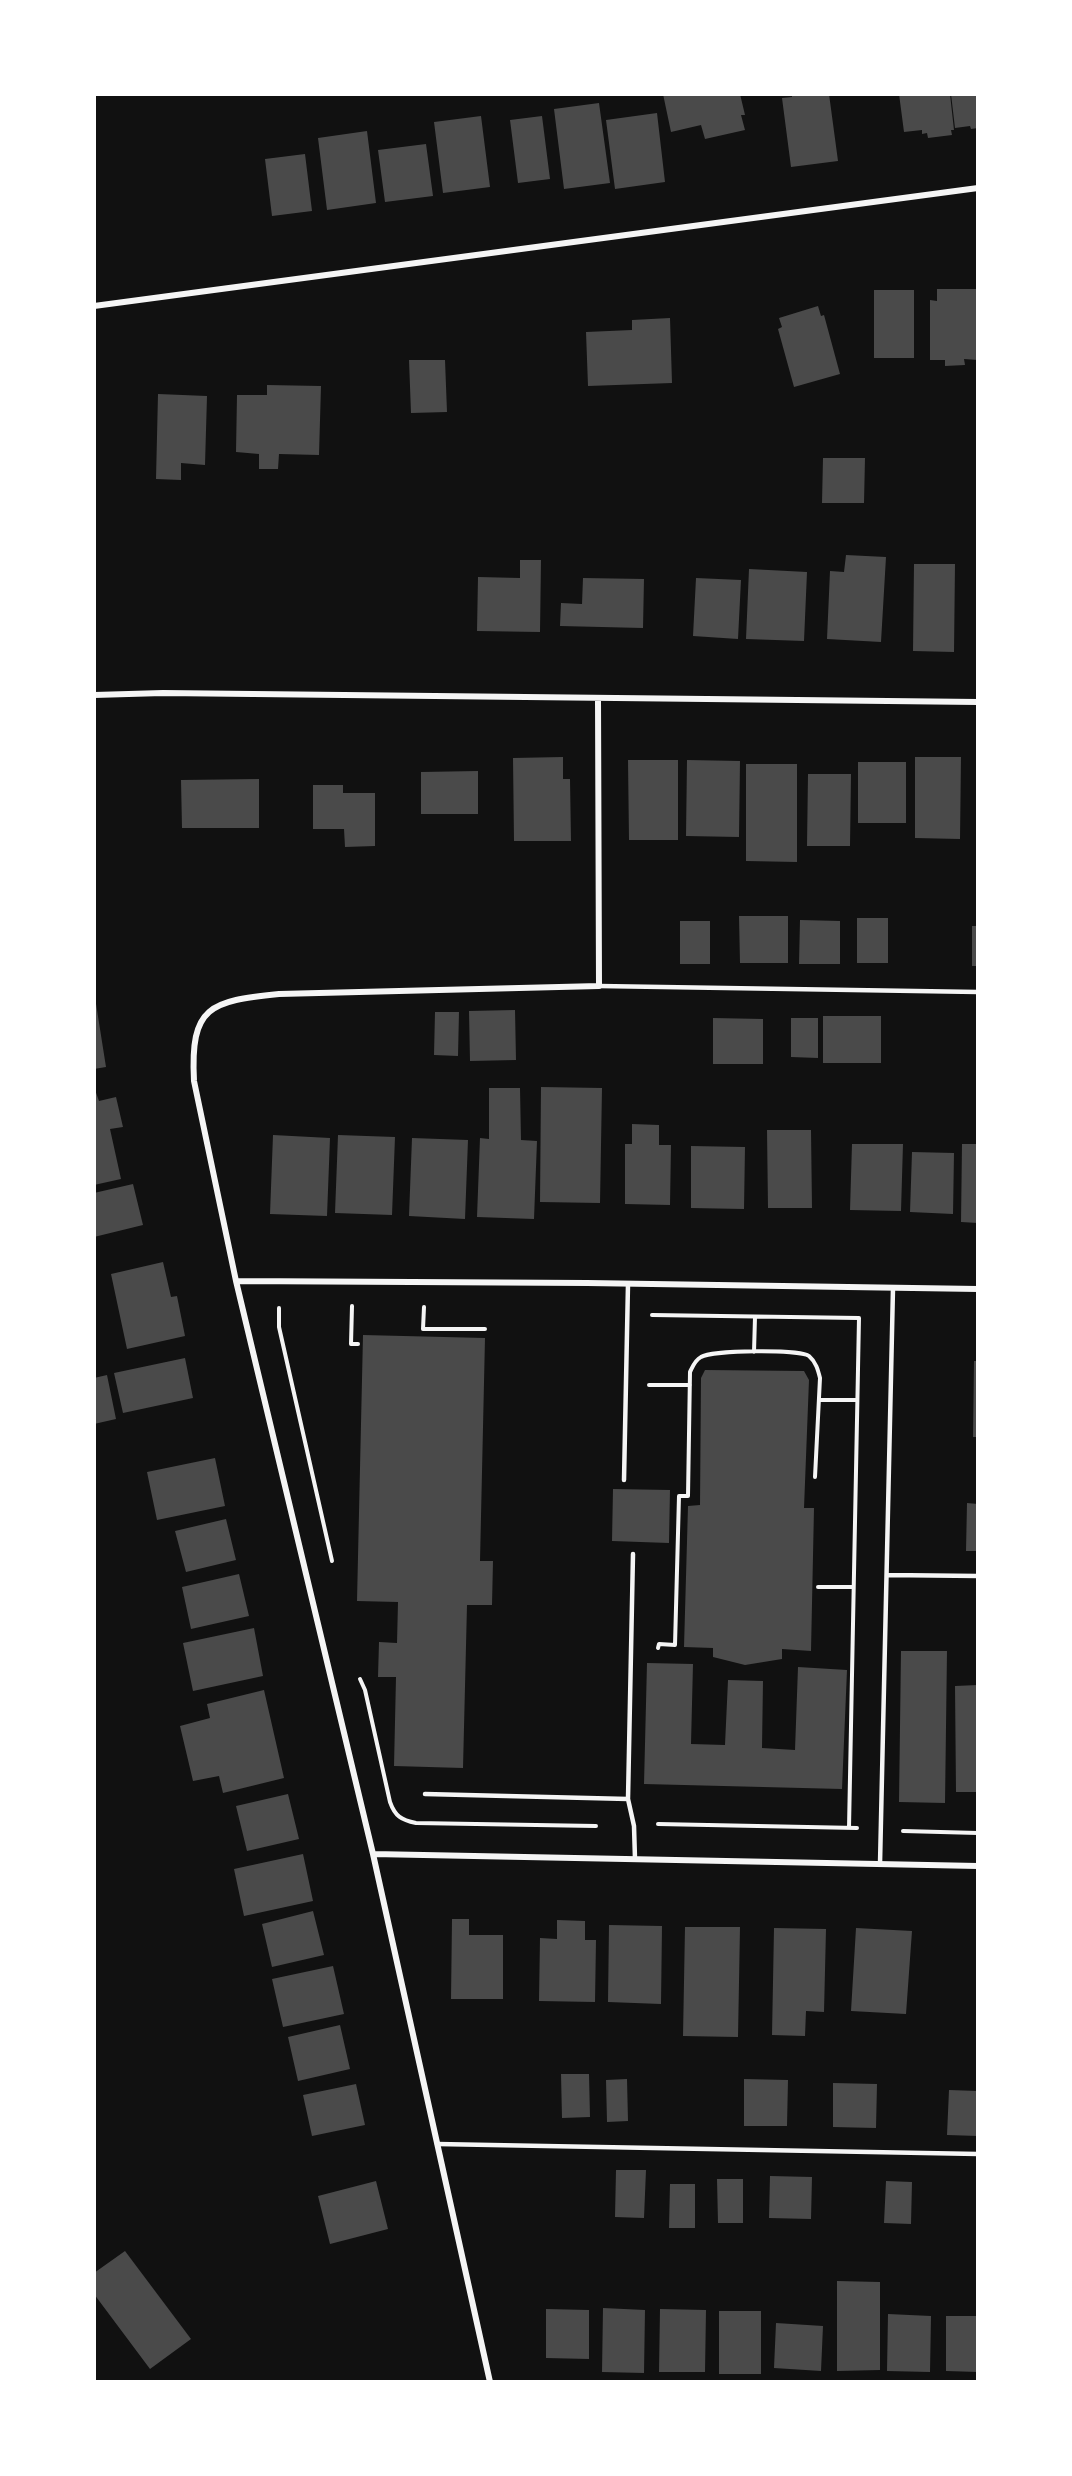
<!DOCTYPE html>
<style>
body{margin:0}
#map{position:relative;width:1072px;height:2476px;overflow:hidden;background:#111;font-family:"Open Sans",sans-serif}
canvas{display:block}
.frame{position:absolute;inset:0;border:96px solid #fff;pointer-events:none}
</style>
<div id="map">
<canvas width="1072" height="2476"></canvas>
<div class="frame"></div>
</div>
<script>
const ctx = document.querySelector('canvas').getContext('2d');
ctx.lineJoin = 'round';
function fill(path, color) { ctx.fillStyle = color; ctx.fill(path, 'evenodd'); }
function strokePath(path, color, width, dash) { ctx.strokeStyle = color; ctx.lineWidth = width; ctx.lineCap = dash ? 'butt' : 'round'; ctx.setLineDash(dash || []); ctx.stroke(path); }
const building = new Path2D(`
 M 663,94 L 740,94 L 745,115 L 741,115 L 745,130 L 705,139 L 701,125 L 671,132 Z
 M 792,94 L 829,94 L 838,161 L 791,167 L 782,98 L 792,97 Z
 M 899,94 L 950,94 L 954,130 L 951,130 L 952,135 L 928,138 L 927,133 L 922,134 L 922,130 L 904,132 Z
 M 951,94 L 978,94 L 978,128 L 971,129 L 970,126 L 955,128 Z
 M 599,103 L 610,183 L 564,189 L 554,109 Z
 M 657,113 L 665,182 L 615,189 L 606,120 Z
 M 481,116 L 490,187 L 443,193 L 434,122 Z
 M 542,116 L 550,179 L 518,183 L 510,120 Z
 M 367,131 L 376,203 L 327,210 L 318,138 Z
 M 426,144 L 433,196 L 385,202 L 378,150 Z
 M 305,154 L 312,211 L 272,216 L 265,159 Z
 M 937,289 L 977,289 L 978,360 L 964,359 L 965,365 L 945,366 L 945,360 L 930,360 L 930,300 L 937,301 Z
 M 874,290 L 914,290 L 914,358 L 874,358 Z
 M 818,306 L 821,316 L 824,315 L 840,374 L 794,387 L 778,329 L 782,327 L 779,318 Z
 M 670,318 L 672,383 L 588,386 L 586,332 L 632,330 L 632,320 Z
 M 409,360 L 445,360 L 447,412 L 411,413 Z
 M 267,385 L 321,386 L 319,455 L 279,454 L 278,469 L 259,469 L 259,454 L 236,452 L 237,395 L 267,395 Z
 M 158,394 L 207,396 L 205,465 L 181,463 L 181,480 L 156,479 Z
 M 823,458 L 865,458 L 864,503 L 822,503 Z
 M 846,555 L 886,557 L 881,642 L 827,639 L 830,571 L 844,572 Z
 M 520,560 L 541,560 L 540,632 L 477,631 L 478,577 L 520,578 Z
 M 914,564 L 955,564 L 954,652 L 913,651 Z
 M 749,569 L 807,572 L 804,641 L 746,639 Z
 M 583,578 L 644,579 L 643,628 L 560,626 L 561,603 L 582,604 Z
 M 696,578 L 741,580 L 738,639 L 693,636 Z
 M 563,757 L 563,779 L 570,779 L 571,841 L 514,841 L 513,758 Z
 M 915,757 L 961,757 L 960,839 L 915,838 Z
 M 628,760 L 678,760 L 678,840 L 629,840 Z
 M 687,760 L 740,761 L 739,837 L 686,836 Z
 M 858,762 L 906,762 L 906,823 L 858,823 Z
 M 746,764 L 797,764 L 797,862 L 746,861 Z
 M 478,771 L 478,814 L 421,814 L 421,772 Z
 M 808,774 L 851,774 L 850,846 L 807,846 Z
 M 259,779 L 259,828 L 182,828 L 181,780 Z
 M 313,785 L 343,785 L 343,793 L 375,793 L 375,846 L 345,847 L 344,829 L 313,829 Z
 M 739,916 L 788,916 L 788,963 L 740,963 Z
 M 857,918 L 888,918 L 888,963 L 857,963 Z
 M 800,920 L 840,921 L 840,964 L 799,964 Z
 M 680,921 L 710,921 L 710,964 L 680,964 Z
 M 972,926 L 978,926 L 978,966 L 972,966 Z
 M 94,991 L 106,1067 L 94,1069 Z
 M 515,1010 L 516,1060 L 470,1061 L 469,1011 Z
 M 435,1012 L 459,1012 L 458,1056 L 434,1055 Z
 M 823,1016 L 881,1016 L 881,1063 L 823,1063 Z
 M 713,1018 L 763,1019 L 763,1064 L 713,1064 Z
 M 791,1018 L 818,1018 L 818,1058 L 791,1057 Z
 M 94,1087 L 99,1101 L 116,1097 L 123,1127 L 110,1129 L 121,1179 L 94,1185 Z
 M 541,1087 L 602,1088 L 600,1203 L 540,1202 Z
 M 489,1088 L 520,1088 L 521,1140 L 537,1141 L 534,1219 L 477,1217 L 480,1138 L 489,1139 Z
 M 632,1124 L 659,1125 L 659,1145 L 671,1145 L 670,1205 L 625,1204 L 625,1144 L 632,1144 Z
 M 767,1130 L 811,1130 L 812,1208 L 768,1208 Z
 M 273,1135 L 330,1138 L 327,1216 L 270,1214 Z
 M 338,1135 L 395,1137 L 392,1215 L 335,1213 Z
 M 412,1138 L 468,1140 L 465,1219 L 409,1216 Z
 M 852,1144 L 903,1144 L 901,1211 L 850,1210 Z
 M 962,1144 L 978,1144 L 978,1223 L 961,1222 Z
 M 691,1146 L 745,1147 L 744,1209 L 691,1208 Z
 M 912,1152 L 954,1153 L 953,1214 L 910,1212 Z
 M 133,1184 L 143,1225 L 94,1237 L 94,1193 Z
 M 163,1262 L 171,1297 L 177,1296 L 185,1336 L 127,1349 L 111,1274 Z
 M 363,1335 L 485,1338 L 480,1561 L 493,1561 L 492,1605 L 467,1605 L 463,1768 L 394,1766 L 396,1677 L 378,1677 L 379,1642 L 397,1643 L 398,1602 L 357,1601 Z
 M 185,1358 L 193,1398 L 123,1413 L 114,1373 Z
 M 974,1361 L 978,1361 L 978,1437 L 973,1437 Z
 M 705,1370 L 804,1371 L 809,1380 L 804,1508 L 814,1508 L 811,1651 L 782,1649 L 782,1659 L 745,1665 L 713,1657 L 713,1648 L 684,1647 L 688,1506 L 700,1505 L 701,1378 Z
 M 107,1375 L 116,1419 L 94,1424 L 94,1378 Z
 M 215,1458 L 225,1506 L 157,1520 L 147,1472 Z
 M 613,1489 L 670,1490 L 669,1543 L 612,1541 Z
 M 967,1503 L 978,1504 L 978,1551 L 966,1551 Z
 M 226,1519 L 236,1560 L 186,1572 L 175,1531 Z
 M 239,1574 L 249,1616 L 191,1629 L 182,1587 Z
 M 254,1628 L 263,1676 L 193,1691 L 183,1643 Z
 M 901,1651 L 947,1651 L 945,1803 L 899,1802 Z
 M 647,1663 L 693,1664 L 691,1744 L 725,1745 L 728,1680 L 763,1681 L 762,1748 L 795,1750 L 798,1667 L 847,1670 L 842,1789 L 644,1784 Z
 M 978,1685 L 978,1792 L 956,1792 L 955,1686 Z
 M 264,1690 L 284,1778 L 223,1793 L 219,1776 L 193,1781 L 180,1726 L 210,1718 L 207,1704 Z
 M 288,1794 L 299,1839 L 247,1851 L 236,1806 Z
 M 303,1854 L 313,1901 L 244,1916 L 234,1869 Z
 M 313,1911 L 324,1955 L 272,1967 L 262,1924 Z
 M 452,1919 L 469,1919 L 469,1935 L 503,1935 L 503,1999 L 451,1999 Z
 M 557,1920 L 585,1921 L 585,1940 L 596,1940 L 595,2002 L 539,2001 L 540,1938 L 557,1939 Z
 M 609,1925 L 662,1926 L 661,2004 L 608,2002 Z
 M 685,1927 L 740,1927 L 738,2037 L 683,2036 Z
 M 774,1928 L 826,1929 L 824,2012 L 806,2011 L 805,2036 L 772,2035 Z
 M 856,1928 L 912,1931 L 906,2014 L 851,2011 Z
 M 333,1966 L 344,2014 L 283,2027 L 272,1979 Z
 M 340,2025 L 350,2069 L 298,2081 L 288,2037 Z
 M 561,2074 L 589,2074 L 590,2117 L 562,2118 Z
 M 627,2079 L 628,2121 L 607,2122 L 606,2080 Z
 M 744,2079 L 788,2080 L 787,2126 L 744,2126 Z
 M 833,2083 L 877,2084 L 876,2128 L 833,2127 Z
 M 356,2084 L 365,2125 L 312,2136 L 303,2095 Z
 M 949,2090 L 978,2091 L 978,2136 L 947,2135 Z
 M 616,2170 L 646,2170 L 644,2218 L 615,2217 Z
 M 770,2176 L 812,2177 L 811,2219 L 769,2218 Z
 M 717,2179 L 743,2179 L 743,2223 L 718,2223 Z
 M 376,2181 L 388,2229 L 330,2244 L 318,2196 Z
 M 886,2181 L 912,2182 L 911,2224 L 884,2223 Z
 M 670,2184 L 695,2184 L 695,2228 L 669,2228 Z
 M 125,2251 L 191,2339 L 150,2369 L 94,2294 L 94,2273 Z
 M 837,2281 L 880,2282 L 880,2370 L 837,2371 Z
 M 603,2308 L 645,2310 L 644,2373 L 602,2372 Z
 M 546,2309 L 589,2310 L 589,2359 L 546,2358 Z
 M 660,2309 L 706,2310 L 705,2372 L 659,2372 Z
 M 719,2311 L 761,2311 L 761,2374 L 719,2374 Z
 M 888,2314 L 931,2316 L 930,2372 L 887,2371 Z
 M 946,2316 L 978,2316 L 978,2372 L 946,2371 Z
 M 776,2323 L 823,2326 L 821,2371 L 774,2368 Z`);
const path = new Path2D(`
 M 352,1306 L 351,1344 L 358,1344
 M 424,1307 L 423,1329 L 485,1329
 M 279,1308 L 279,1327 L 332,1561
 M 652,1315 L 859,1318 L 849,1828
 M 754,1352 L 755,1317
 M 649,1385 L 690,1385
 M 820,1400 L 857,1400
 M 818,1587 L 853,1587
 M 658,1648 L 659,1644 L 675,1645 L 679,1496 L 688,1496 L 690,1372 C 693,1366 695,1360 701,1357 C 712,1350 800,1349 809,1356 C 816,1362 818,1370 820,1378 L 815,1477
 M 360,1679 L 365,1690 L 390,1802 C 395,1816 401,1820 416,1823 L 596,1826
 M 658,1824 L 857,1828
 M 903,1831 L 978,1833`);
const service = new Path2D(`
 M 599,986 L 978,992
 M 624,1480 L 628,1284
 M 887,1575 L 978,1576
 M 425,1794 L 628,1799 L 634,1826 L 635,1859
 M 628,1799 L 633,1554
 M 880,1864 L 893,1288
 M 437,2144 L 978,2154`);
const minor = new Path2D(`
 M 94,306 L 978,188
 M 94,695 L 163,693 L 978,702
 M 236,1281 L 587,1283 L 978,1289
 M 373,1854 L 978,1866
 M 490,2382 L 373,1854 L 236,1281 L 194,1081 C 190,1006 210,1001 279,994 L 599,986 L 598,698`);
fill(building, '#4a4a4a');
strokePath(path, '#f5f5f5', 4);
strokePath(service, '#f5f5f5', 4.5);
strokePath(minor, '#f5f5f5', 6);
</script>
